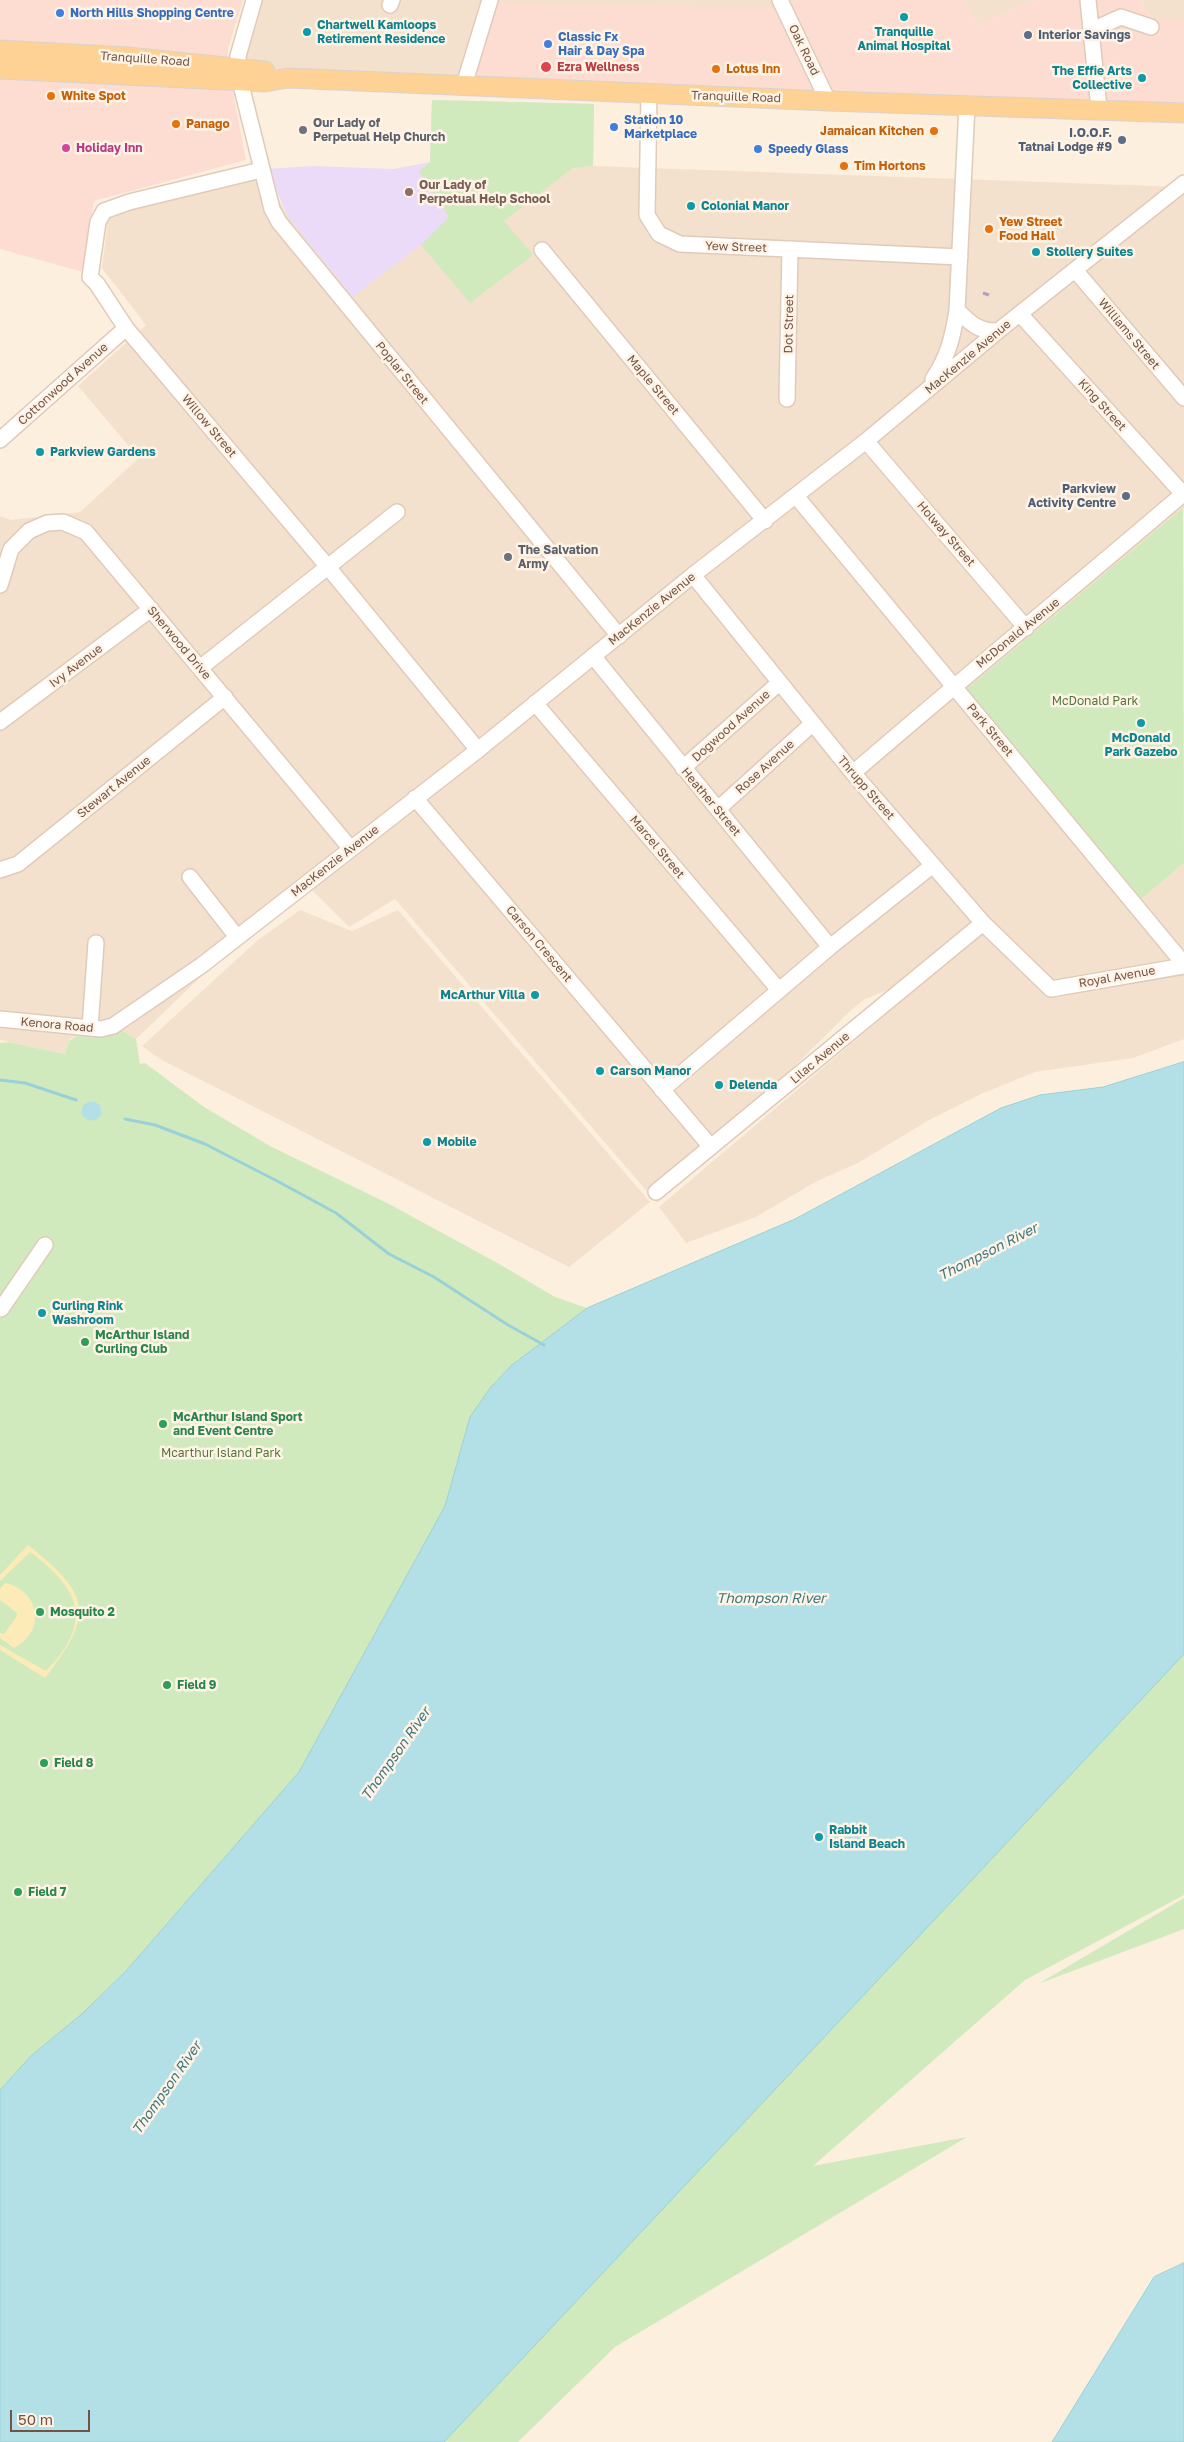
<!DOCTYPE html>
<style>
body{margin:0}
#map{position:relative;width:1184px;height:2442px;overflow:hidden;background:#fcefde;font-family:"Golos Text",sans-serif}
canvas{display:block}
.scale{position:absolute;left:10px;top:2410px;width:80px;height:22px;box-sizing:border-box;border:2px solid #725446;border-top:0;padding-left:6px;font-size:15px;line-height:18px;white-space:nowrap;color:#725446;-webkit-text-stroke:4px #fff3e5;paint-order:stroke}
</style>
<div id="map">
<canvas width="1184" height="2442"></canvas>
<div class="scale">50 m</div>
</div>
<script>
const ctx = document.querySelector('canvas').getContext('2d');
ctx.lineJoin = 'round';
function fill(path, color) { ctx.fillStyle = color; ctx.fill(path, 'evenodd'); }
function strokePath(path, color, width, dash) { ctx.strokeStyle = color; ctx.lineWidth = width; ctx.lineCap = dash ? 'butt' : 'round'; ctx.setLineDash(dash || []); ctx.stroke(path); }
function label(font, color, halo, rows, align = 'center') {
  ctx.font = font + ' "Golos Text",sans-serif'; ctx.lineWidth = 5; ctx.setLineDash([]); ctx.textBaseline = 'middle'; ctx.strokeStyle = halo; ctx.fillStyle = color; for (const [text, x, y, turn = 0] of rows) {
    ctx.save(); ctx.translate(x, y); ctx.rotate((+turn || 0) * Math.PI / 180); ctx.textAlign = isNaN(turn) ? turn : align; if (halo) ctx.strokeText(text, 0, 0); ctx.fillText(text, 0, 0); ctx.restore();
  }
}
const residential = new Path2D(`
 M 261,0 L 798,0 L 774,8 L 476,77 L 239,73 Z
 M 963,0 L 1034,0 L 977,25 Z
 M 1140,0 L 1184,0 L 1184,20 L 1153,20 Z
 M 593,166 L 1184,187 L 1184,509 L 968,689 L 1140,900 L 1184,863 L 1184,1039 L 1133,1058 L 1035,1072 L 981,1094 L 929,1120 L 858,1163 L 817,1181 L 756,1217 L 686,1243 L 659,1207 L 897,1005 L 885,991 L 865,999 L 849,1012 L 657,1203 L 395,899 L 349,927 L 302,880 L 136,1039 L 103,1019 L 69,1040 L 65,1054 L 0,1040 L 0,516 L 11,520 L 80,512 L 139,458 L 78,386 L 146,325 L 102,268 L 109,214 L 267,177 L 287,215 L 421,245 L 504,221 L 573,168 Z
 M 300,910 L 352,931 L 398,910 L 650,1202 L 569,1267 L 160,1059 L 142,1046 L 258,940 Z`);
const commercial = new Path2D(`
 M 0,0 L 243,0 L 228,49 L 228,67 L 246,160 L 94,201 L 83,272 L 0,249 Z
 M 798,0 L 963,0 L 977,25 L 1034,0 L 1140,0 L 1153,20 L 1184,20 L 1184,113 L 476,77 L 497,3 L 774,8 Z`);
const education = new Path2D(`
 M 432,100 L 594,104 L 593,166 L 573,168 L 504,221 L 533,255 L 470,303 L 421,245 L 352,297 L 287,215 L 267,169 L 312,166 L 394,169 L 430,162 Z`);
const green = new Path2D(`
 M 432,100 L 594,104 L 593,166 L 573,168 L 504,221 L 533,255 L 470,303 L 421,245 L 449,217 L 419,171 L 430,162 Z
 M 1183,508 L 1184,863 L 1140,900 L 967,689 Z
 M 103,1019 L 136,1039 L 140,1064 L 145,1063 L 204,1107 L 270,1146 L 389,1204 L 501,1265 L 555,1297 L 587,1308 L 512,1365 L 490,1388 L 470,1417 L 445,1506 L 299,1772 L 126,1971 L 83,2013 L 31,2056 L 0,2090 L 0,1043 L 9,1042 L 65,1054 L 69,1041 Z
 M 1184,1586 L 1184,1895 L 1025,1980 L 813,2166 L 967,2137 L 615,2347 L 518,2442 L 441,2442 Z
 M 1184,1898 L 1184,1929 L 1038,1984 Z`);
const sand = new Path2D(`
 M 28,1545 C 91,1595 95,1614 45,1678 L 0,1650 L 0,1645 L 46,1671 C 94,1623 80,1588 30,1552 L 0,1581 L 0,1575 Z
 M 5,1583 C 40,1591 47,1631 14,1648 L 0,1638 L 0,1633 L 4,1634 L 17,1616 L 17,1613 L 0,1600 L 0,1589 Z`);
const water = new Path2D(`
 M 1184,1062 L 1184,1654 L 444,2442 L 0,2442 L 0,2090 L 31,2056 L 83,2013 L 126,1971 L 299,1772 L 445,1506 L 470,1417 L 490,1388 L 512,1365 L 587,1308 L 795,1219 L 1001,1108 L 1040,1095 L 1103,1087 Z
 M 1184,2263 L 1184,2442 L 1052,2442 L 1154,2277 Z`);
const stream = new Path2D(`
 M 0,1080 L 25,1083 L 76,1100
 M 125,1119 L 155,1125 L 205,1144 L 279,1182 L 336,1213 L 389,1254 L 434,1277 L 508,1325 L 544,1345`);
const river = new Path2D(`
 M 91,1111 L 92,1111`);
const minor = new Path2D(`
 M 780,0 L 828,101
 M 1088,0 L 1099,109
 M 390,5 L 392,0
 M 1092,30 L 1121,17 L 1151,27
 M 238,67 L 238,56 L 254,0
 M 240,81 L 272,209 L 279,222 L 619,636
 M 464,85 L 490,0
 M 649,93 L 647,215 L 659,234 L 680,244 L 960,257
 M 261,170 L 129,202 L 104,211 L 98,222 L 90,277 L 97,284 L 126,328 L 328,567 L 478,750
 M 542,250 L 765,521
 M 1075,270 L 1184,398
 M 957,310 C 970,323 979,332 998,331
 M 1020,314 L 1184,495
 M 933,379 C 948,357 953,336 957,310 L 967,105
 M 787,399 L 790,249
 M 0,440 L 126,328
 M 866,441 L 1026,628
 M 796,496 L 1184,964
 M 693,575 L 853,773 L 983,923 L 1051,989 L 1184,966
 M 0,585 L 11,549 L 29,531 L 47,523 L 63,522 L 86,532 L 351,849
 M 593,656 L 830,947
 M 200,668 L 397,512
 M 535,703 L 779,990
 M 0,722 L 151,609
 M 683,768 L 779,683
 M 853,773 C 962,679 1073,588 1183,494
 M 415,798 L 711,1147
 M 718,809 L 812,724
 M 0,870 L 18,864 L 225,697
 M 190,877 L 237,937
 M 0,1019 L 101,1029 L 113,1026 L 202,965 L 478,750 L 693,575 L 866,441 L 998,331 L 1184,183
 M 90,1028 L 96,943
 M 662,1090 L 830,947 L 933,865
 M 656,1192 L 983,923
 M 1,1309 L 45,1245`);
const major = new Path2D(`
 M 0,50 L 128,57 L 265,71
 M 0,69 L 265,82 L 288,78 L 828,101 L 1184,113`);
const rail = new Path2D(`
 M 983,293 L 989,295`);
const markers = [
 [60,13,5,"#3f7fe0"],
 [904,17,5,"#0f9aa8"],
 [307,32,5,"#0f9aa8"],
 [1028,35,5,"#5c6f8a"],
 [548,44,5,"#3f7fe0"],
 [546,67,6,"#e0444e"],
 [716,69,5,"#e8710a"],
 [1142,78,5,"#0f9aa8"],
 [51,96,5,"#e8710a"],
 [176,124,5,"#e8710a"],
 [614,127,5,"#3f7fe0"],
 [303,130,5,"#6b7280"],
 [934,131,5,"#e8710a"],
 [1122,140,5,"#5c6f8a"],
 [66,148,5,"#d1479c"],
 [758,149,5,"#3f7fe0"],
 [844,166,5,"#e8710a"],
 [409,192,5,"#8d6e63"],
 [691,206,5,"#0f9aa8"],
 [989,229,5,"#e8710a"],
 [1036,252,5,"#0f9aa8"],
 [40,452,5,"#0f9aa8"],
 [1126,496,5,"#5c6f8a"],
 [508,557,5,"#6b7280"],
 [1141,723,5,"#0f9aa8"],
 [535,995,5,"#0f9aa8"],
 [600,1071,5,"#0f9aa8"],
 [719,1085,5,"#0f9aa8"],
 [427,1142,5,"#0f9aa8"],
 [42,1313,5,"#0f9aa8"],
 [85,1342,5,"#2e9e5b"],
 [163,1424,5,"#2e9e5b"],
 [40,1612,5,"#2e9e5b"],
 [167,1685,5,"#2e9e5b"],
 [44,1763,5,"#2e9e5b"],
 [819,1837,5,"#0f9aa8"],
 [18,1892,5,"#2e9e5b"]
];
const shopNames = [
 ["North Hills Shopping Centre",70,13],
 ["Classic Fx",558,37],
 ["Hair & Day Spa",558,51],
 ["Station 10",624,120],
 ["Marketplace",624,134],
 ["Speedy Glass",768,149]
];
const cultureNames = [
 ["Chartwell Kamloops",317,25],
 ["Retirement Residence",317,39],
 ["Tranquille",904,32,"center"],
 ["Animal Hospital",904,46,"center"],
 ["The Effie Arts",1132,71,"right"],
 ["Collective",1132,85,"right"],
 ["Colonial Manor",701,206],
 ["Stollery Suites",1046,252],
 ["Parkview Gardens",50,452],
 ["McDonald",1141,738,"center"],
 ["Park Gazebo",1141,752,"center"],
 ["McArthur Villa",525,995,"right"],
 ["Carson Manor",610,1071],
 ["Delenda",729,1085],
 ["Mobile",437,1142],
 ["Curling Rink",52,1306],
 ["Washroom",52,1320],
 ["Rabbit",829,1830],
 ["Island Beach",829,1844]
];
const serviceNames = [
 ["Interior Savings",1038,35,"left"],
 ["I.O.O.F.",1112,133],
 ["Tatnai Lodge #9",1112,147],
 ["Parkview",1116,489],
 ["Activity Centre",1116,503]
];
const streetNames = [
 ["Oak Road",804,50,64],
 ["Tranquille Road",145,59,4],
 ["Tranquille Road",736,97,2],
 ["Yew Street",736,247,2],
 ["Dot Street",789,324,-89],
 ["Williams Street",1129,334,50],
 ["MacKenzie Avenue",968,357,-40],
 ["Poplar Street",402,373,51],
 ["Cottonwood Avenue",63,384,-42],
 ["Maple Street",653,385,50],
 ["King Street",1102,405,48],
 ["Willow Street",209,426,50],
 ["Holway Street",946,534,49],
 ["MacKenzie Avenue",652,609,-39],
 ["McDonald Avenue",1018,633,-39],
 ["Sherwood Drive",179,643,50],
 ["Ivy Avenue",76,666,-37],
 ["Dogwood Avenue",731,726,-42],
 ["Park Street",990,730,50],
 ["Rose Avenue",765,767,-42],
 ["Stewart Avenue",114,787,-39],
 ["Thrupp Street",866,788,49],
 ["Heather Street",711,802,50],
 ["Marcel Street",657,847,50],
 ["MacKenzie Avenue",335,861,-38],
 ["Carson Crescent",539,944,50],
 ["Royal Avenue",1117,977,-10],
 ["Kenora Road",57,1025,5],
 ["Lilac Avenue",820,1058,-40]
];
const healthNames = [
 ["Ezra Wellness",557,67]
];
const foodNames = [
 ["Lotus Inn",726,69],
 ["White Spot",61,96],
 ["Panago",186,124],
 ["Jamaican Kitchen",924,131,"right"],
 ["Tim Hortons",854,166],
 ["Yew Street",999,222],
 ["Food Hall",999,236]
];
const worshipNames = [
 ["Our Lady of",313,123],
 ["Perpetual Help Church",313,137],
 ["The Salvation",518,550],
 ["Army",518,564]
];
const hotelNames = [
 ["Holiday Inn",76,148]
];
const educationNames = [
 ["Our Lady of",419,185],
 ["Perpetual Help School",419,199]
];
const parkNames = [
 ["McDonald Park",1095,701],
 ["Mcarthur Island Park",221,1453]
];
const leisureNames = [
 ["McArthur Island",95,1335],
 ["Curling Club",95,1349],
 ["McArthur Island Sport",173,1417],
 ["and Event Centre",173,1431],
 ["Mosquito 2",50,1612],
 ["Field 9",177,1685],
 ["Field 8",54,1763],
 ["Field 7",28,1892]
];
const waterNames = [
 ["Thompson River",988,1252,-27],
 ["Thompson River",771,1599],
 ["Thompson River",396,1754,-55],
 ["Thompson River",167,2088,-55]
];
fill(residential, '#f4e1cd');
fill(commercial, '#fdddd1');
fill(education, '#ecdbf8');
fill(green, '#d1eabd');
fill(sand, '#fdebb7');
fill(water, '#b3e0e6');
strokePath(water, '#99d1d8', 1);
strokePath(stream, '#99d1d8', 3);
strokePath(river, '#b3e0e6', 19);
strokePath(minor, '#e0cbba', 18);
strokePath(major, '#dad3cf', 21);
strokePath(minor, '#fff', 15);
strokePath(major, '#fdd294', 19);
strokePath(rail, '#b19ec5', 3, [8, 5]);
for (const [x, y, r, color] of markers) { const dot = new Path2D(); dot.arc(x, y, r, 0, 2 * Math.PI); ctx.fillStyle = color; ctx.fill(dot); strokePath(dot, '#fff3e5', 2); }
label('bold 12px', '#366cbe', '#fff3e5', shopNames, 'left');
label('bold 12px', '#0d838f', '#fff3e5', cultureNames, 'left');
label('bold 12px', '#4e5e75', '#fff3e5', serviceNames, 'right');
label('12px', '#725446', '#fff3e5', streetNames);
label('bold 12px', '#be3a42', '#fff3e5', healthNames, 'left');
label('bold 12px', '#c56008', '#fff3e5', foodNames, 'left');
label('bold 12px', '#5b616d', '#fff3e5', worshipNames, 'left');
label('bold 12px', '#b23c85', '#fff3e5', hotelNames, 'left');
label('bold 12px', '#785e54', '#fff3e5', educationNames, 'left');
label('12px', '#52783e', '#fff3e5', parkNames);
label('bold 12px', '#27864d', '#fff3e5', leisureNames, 'left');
label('italic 14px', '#3d7780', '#fff3e5', waterNames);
</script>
